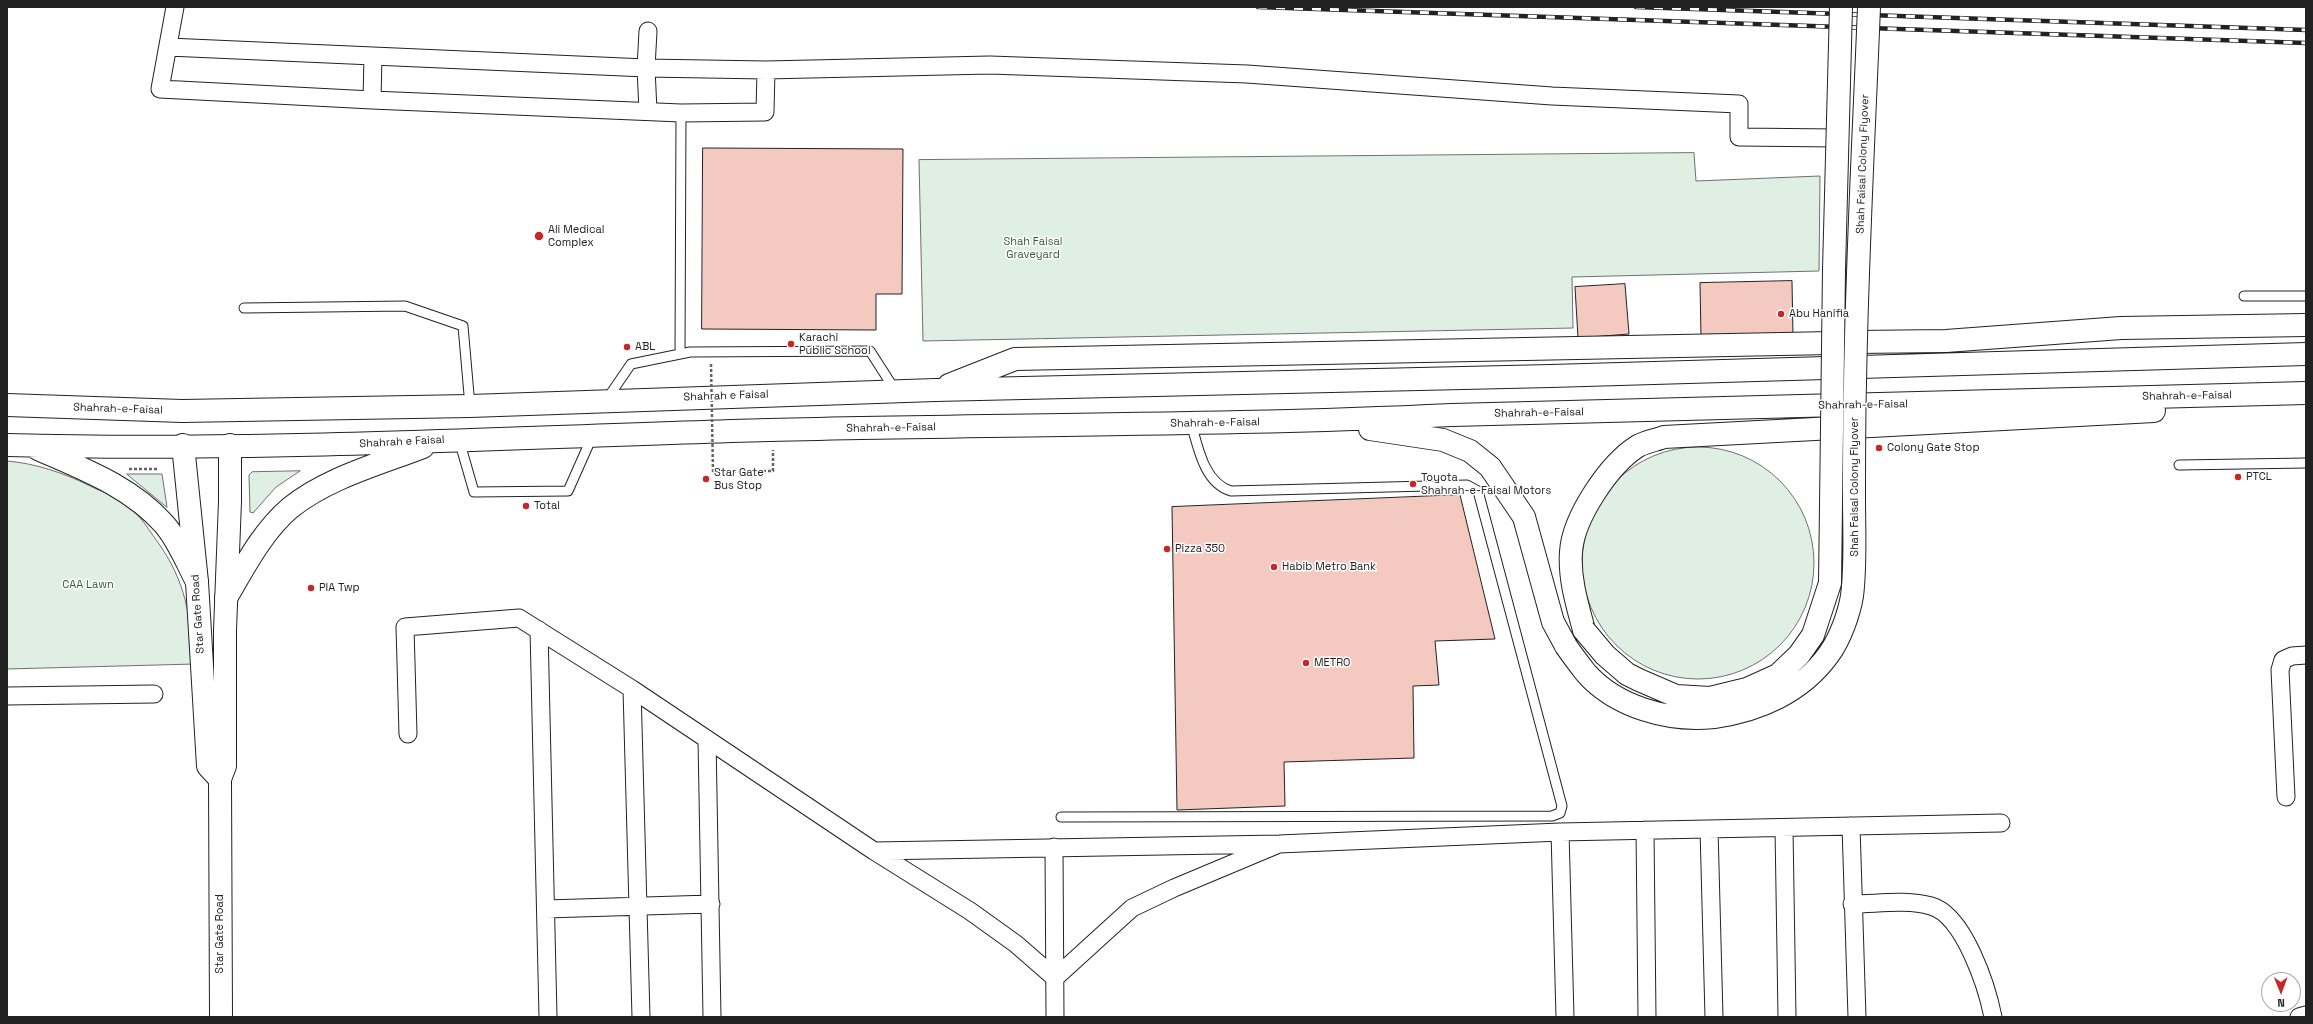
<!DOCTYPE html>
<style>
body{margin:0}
#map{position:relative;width:2313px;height:1024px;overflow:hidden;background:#fff;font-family:"Space Grotesk",sans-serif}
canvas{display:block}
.frame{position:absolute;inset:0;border:8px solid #222;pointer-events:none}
.north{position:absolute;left:2261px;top:972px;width:40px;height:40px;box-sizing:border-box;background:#fff;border:1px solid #a7a7a7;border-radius:50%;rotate:179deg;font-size:11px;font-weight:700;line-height:16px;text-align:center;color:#222}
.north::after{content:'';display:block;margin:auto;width:14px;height:18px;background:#c62828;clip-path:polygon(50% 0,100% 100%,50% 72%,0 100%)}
</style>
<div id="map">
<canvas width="2313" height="1024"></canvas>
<div class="frame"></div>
<div class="north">N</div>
</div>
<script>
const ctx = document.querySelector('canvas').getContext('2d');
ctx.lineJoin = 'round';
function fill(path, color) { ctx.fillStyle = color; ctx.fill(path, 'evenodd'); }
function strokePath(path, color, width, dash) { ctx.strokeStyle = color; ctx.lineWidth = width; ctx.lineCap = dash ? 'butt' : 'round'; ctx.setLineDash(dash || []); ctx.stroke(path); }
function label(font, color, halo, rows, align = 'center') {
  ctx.font = font + ' "Space Grotesk",sans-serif'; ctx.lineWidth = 3; ctx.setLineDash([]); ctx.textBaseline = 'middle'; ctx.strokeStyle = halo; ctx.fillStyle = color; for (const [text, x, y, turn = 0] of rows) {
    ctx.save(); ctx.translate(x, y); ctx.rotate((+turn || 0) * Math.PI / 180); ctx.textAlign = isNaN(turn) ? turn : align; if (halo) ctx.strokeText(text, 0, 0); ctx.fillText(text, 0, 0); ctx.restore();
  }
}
const green = new Path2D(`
 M 1694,153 L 1696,181 L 1820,176 L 1819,271 L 1572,277 L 1573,328 L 923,341 L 919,160 Z
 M1582 563a116 116 0 1 1 232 0a116 116 0 1 1-232 0Z
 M 7,461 C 34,463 64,473 88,485 C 99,491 114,495 124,502 C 139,513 146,526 157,541 C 187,583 189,614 195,664 L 7,669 Z
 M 300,471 L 276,487 L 253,513 L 250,512 L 249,475 L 252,472 Z
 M 127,474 L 162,474 L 167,507 Z`);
const building = new Path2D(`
 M 703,148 L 903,149 L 902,294 L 876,294 L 876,330 L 702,329 Z
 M 1792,281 L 1793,336 L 1701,338 L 1700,283 Z
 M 1625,284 L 1629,334 L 1578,338 L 1575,287 Z
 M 1460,495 L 1495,639 L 1435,641 L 1439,685 L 1413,686 L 1414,758 L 1284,762 L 1285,806 L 1177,810 L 1172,507 Z`);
const path = new Path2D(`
 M 129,469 L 158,469
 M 713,472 L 773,471 L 773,450`);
const lane = new Path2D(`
 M 2244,296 L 2306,296
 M 244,308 L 405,306 L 463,326 L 470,406
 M 680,354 L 681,113
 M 607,399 L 631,364 L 690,352 L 870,351 L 895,390
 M 459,440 L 474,492 L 568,491 L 592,437
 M 2179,465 L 2306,463
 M 1061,817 L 1552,816 L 1560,813 L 1562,806 L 1478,491 L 1467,485 L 1231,491 C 1204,483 1198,447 1191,423`);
const street = new Path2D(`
 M 175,7 L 160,89 L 372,100 L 681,113 L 765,112 L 766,70
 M 168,47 L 646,68 L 766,70 L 990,65 L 1247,74 L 1552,96 L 1739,104 L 1739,137 L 1837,138
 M 372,100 L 373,56
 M 648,111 L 646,68 L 648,31
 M 539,630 L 548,1017
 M 632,689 L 641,1017
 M 7,696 L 154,694
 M 408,734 L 405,627 L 519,618 L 632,689 L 874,851 L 970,911 L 1016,944 L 1055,978 L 1132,908 L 1174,888 L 1279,844
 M 707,739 L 712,1017
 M 2286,797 L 2280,670 L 2283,660 L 2292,656 L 2306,655
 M 1851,826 L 1857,1017
 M 1784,828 L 1787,1017
 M 1709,829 L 1714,1017
 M 1645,830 L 1647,1017
 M 1560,832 L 1565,1017
 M 1054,847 L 1055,1017
 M 874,851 L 1279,844 L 1560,832 L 2001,823
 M 1852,904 C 1877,904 1906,899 1931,906 C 1964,915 1987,987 1993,1017
 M 546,909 L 711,904
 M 2299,1017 L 2306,1015`);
const secondary = new Path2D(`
 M 183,445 L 197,582 L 208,766 L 220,779
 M 221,1017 L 220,779 L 225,766 L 225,630 L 230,501 L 230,445`);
const highway = new Path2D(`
 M 1856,342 L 1946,341 L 2121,328 L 2306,325
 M 949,385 L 1015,359 L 1832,343
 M 7,405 L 182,411 L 470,406 L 935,390 L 1551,376 L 2306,354
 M 1370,429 L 1443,440 L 1470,451 L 1490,467 L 1524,517 L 1553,622 L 1566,646
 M 7,445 C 261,452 515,437 769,430 C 997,424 1225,426 1452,415 L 2306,393
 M 38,449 C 83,469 130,486 164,524 C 178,540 187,563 197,582
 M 226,598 C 245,566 262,532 290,508 C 327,478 379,464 423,447
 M 1584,630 C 1577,604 1569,578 1571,552 C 1573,518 1609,464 1638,446 C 1645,442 1656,440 1664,437 L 2154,411`);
const rail = new Path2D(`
 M 1258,7 L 2306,43
 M 1636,7 L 2306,30`);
const pathBridge = new Path2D(`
 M 711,364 L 713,472`);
const primaryBridge = new Path2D(`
 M 1584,630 L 1605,655 L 1627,674 L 1639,680 L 1676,696 L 1710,698 L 1747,689 L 1778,675 L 1799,655 L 1813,635 L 1830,583 L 1834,270 L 1841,7
 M 1566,646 C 1572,655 1579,664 1586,673 C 1616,707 1669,722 1714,717 C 1758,711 1802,692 1829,654 C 1840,639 1849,614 1852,596 C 1856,564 1854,532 1854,499 C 1854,461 1854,422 1855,384 C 1857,258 1864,132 1869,7`);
const markers = [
 [539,236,5,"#c62828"],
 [1781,314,4,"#c62828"],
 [791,344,4,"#c62828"],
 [627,347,4,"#c62828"],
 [1879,448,4,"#c62828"],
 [2238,477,4,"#c62828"],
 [706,479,4,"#c62828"],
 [1413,484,4,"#c62828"],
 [526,506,4,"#c62828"],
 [1167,549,4,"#c62828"],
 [1274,567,4,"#c62828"],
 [311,588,4,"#c62828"],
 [1306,663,4,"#c62828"]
];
const streetNames = [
 ["Shah Faisal Colony Flyover",1863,164,-88],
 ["Shahrah e Faisal",726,396,-2],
 ["Shahrah-e-Faisal",2187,396,-1],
 ["Shahrah-e-Faisal",1863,405,-1],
 ["Shahrah-e-Faisal",118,409,2],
 ["Shahrah-e-Faisal",1539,413,-1],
 ["Shahrah-e-Faisal",1215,423,-1],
 ["Shahrah-e-Faisal",891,428,-1],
 ["Shahrah e Faisal",402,442,-3],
 ["Shah Faisal Colony Flyover",1855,487,-90],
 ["Star Gate Road",198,614,-94],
 ["Star Gate Road",220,934,-90]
];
const poiNames = [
 ["Ali Medical",548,230],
 ["Complex",548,243],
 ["Abu Hanifia",1789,314],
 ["Karachi",799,338],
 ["Public School",799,351],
 ["ABL",635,347],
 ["Colony Gate Stop",1887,448],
 ["Star Gate",714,473],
 ["Bus Stop",714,486],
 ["PTCL",2246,477],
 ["Toyota",1421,478],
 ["Shahrah-e-Faisal Motors",1421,491],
 ["Total",534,506],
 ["Pizza 350",1175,549],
 ["Habib Metro Bank",1282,567],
 ["PIA Twp",319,588],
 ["METRO",1314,663]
];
const parkNames = [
 ["Shah Faisal",1033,242],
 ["Graveyard",1033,255],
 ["CAA Lawn",88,585]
];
fill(green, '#e0efe3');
strokePath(green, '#6f6f6f', 1);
fill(building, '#f3c9c0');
strokePath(building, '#222', 1);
strokePath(lane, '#222', 11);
strokePath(street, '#222', 19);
strokePath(secondary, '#222', 24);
strokePath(highway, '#222', 24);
strokePath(path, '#646464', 2.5, [3, 2]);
strokePath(lane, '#fff', 9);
strokePath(street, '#fff', 17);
strokePath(secondary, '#fff', 22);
strokePath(highway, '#fff', 22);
strokePath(rail, '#222', 4.5);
strokePath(rail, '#fff', 3, [9]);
strokePath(primaryBridge, '#222', 24, []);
strokePath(pathBridge, '#646464', 2.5, [3, 2]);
strokePath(primaryBridge, '#fff', 22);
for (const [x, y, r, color] of markers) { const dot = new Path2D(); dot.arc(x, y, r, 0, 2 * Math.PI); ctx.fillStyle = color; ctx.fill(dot); strokePath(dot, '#fff', 1.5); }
label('11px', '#222', '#fff', streetNames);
label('11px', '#222', '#fff', poiNames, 'left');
label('11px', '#2f5e38', '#fff', parkNames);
</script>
